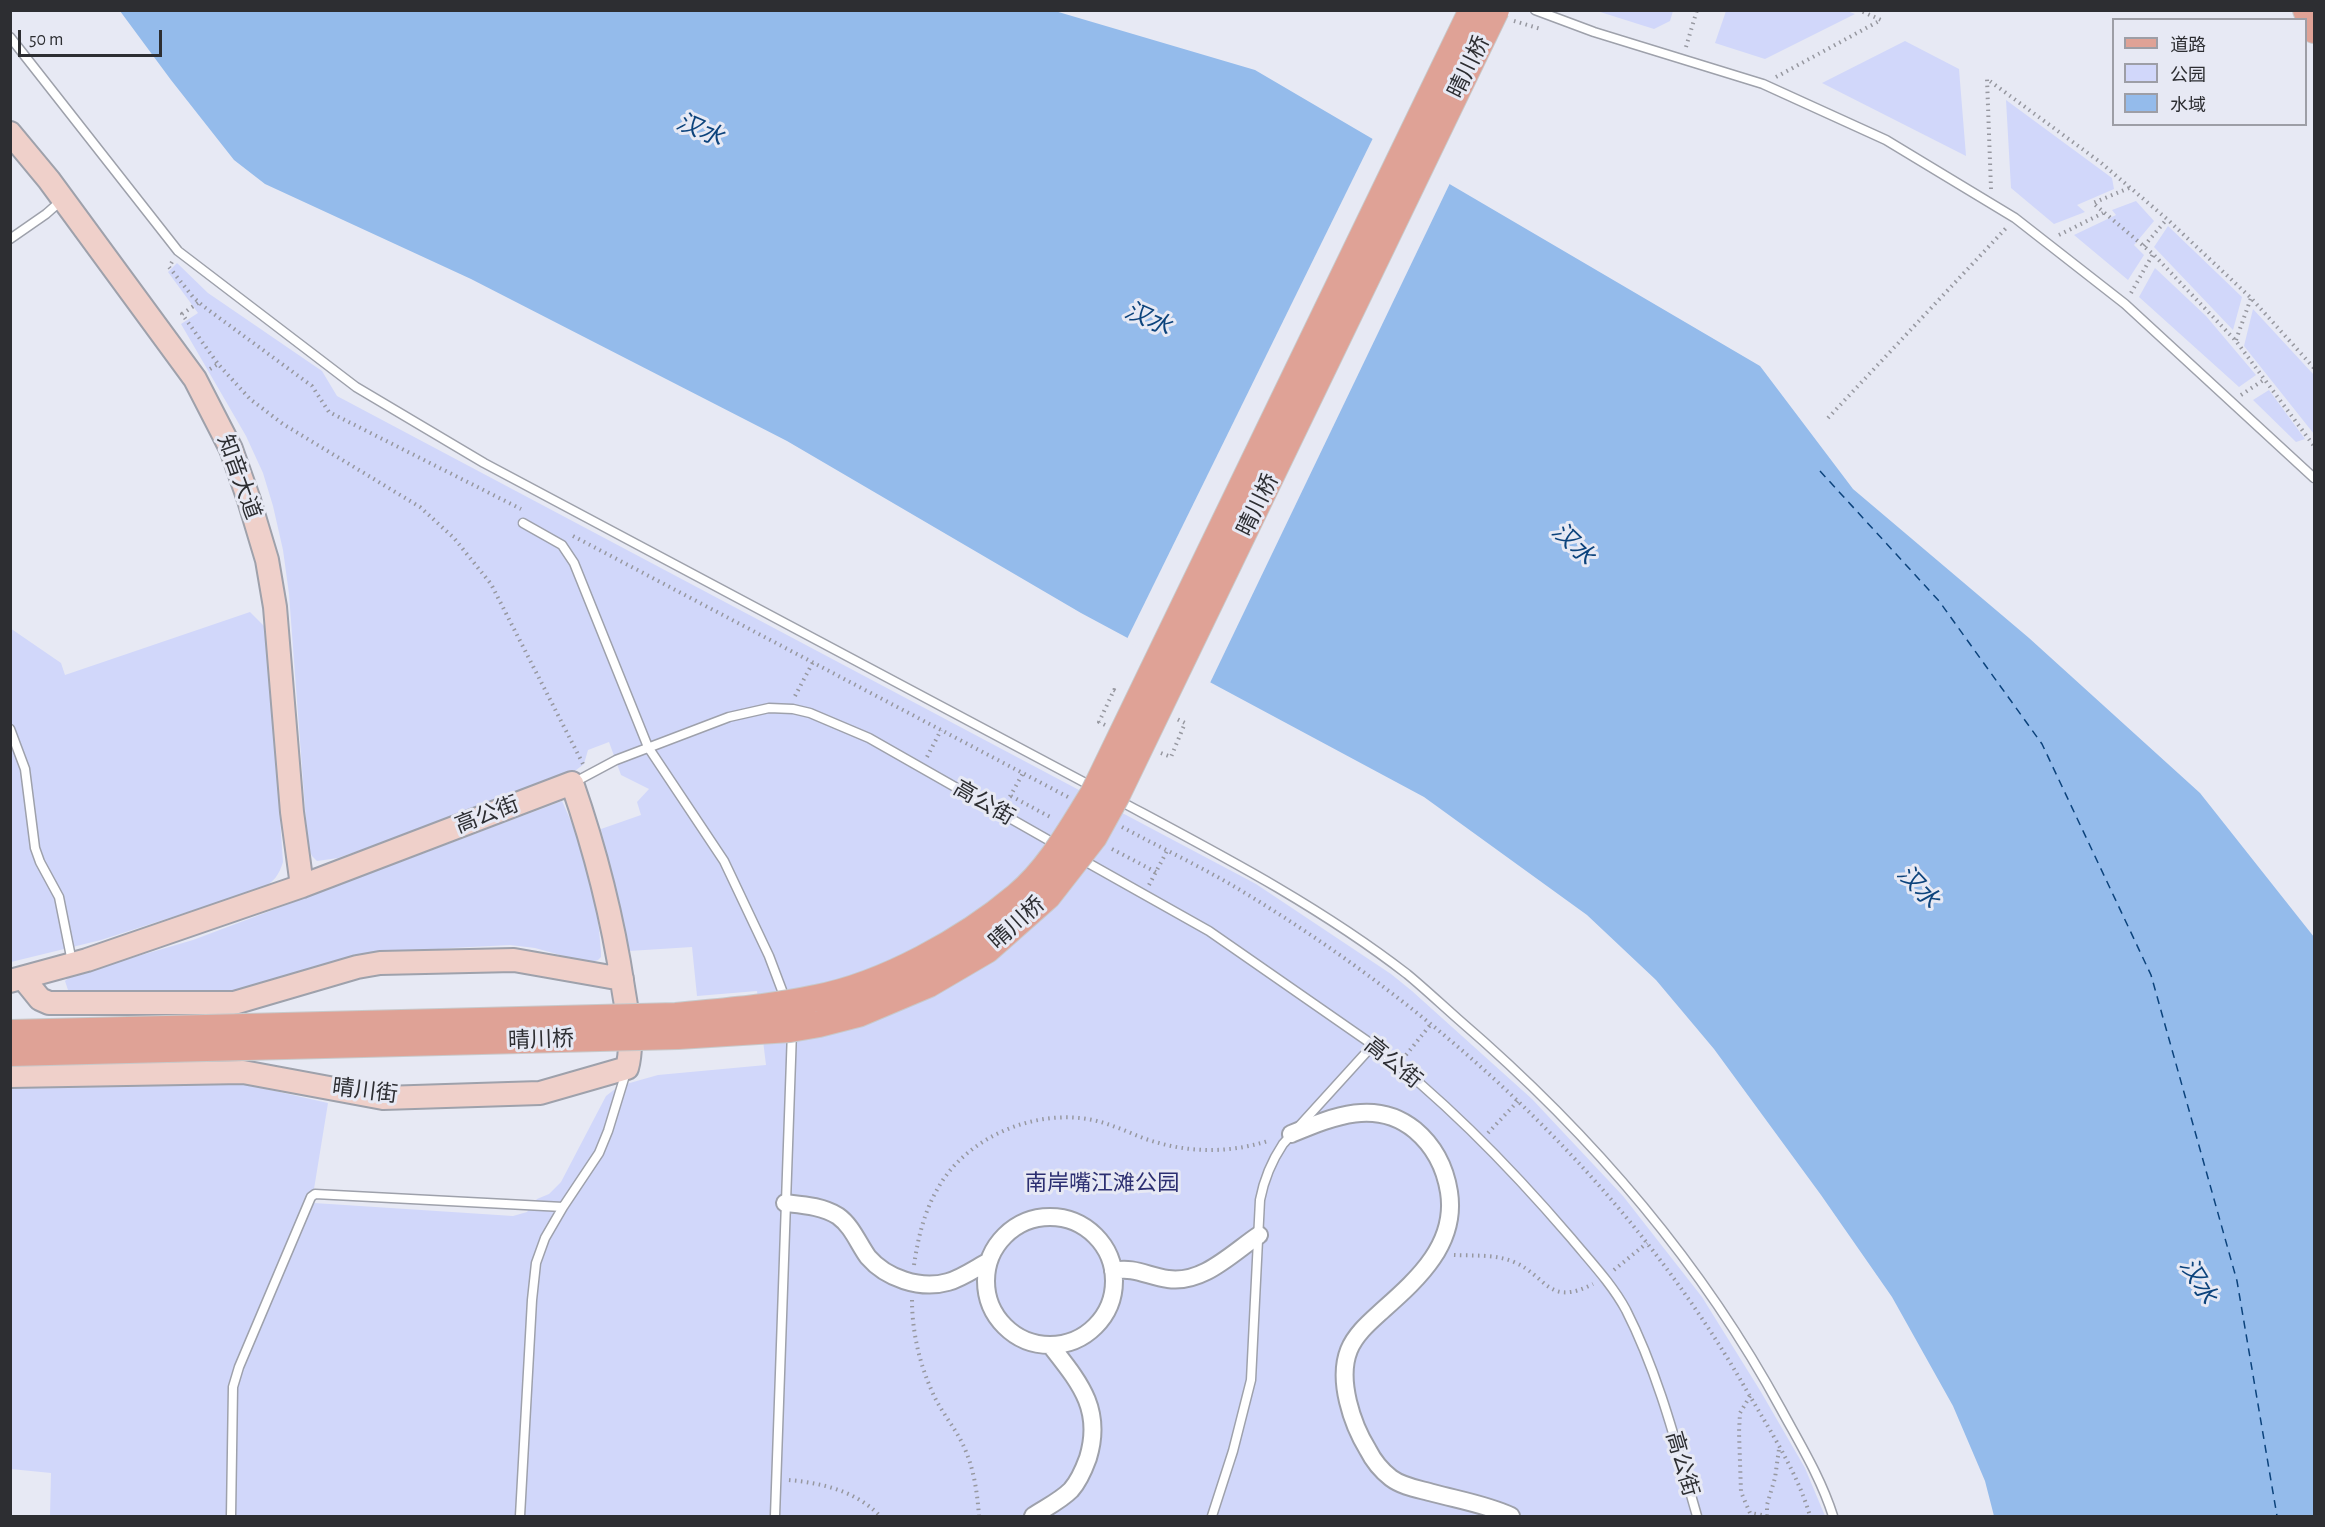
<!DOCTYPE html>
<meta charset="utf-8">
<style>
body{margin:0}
#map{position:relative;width:2325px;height:1527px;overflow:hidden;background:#e7e9f4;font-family:"Alegreya Sans","Noto Sans SC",sans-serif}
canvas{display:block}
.frame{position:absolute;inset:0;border:12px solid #2d2e32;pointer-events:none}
.legend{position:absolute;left:2112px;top:18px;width:195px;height:108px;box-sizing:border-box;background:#e7e9f4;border:2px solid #9d9ea6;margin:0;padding:8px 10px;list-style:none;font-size:18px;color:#2d2e32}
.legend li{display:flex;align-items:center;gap:12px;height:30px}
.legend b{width:30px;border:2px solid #9d9ea6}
.scale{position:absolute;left:18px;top:30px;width:144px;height:27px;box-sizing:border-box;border:3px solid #2d2e32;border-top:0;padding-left:8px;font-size:18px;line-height:21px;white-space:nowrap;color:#2d2e32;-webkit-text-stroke:4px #e7e9f4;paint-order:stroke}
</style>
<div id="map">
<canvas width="2325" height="1527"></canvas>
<div class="frame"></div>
<ul class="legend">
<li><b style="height:8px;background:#dfa296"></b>道路</li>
<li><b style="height:16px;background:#d1d7fa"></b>公园</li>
<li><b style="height:16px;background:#94bbeb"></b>水域</li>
</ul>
<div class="scale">50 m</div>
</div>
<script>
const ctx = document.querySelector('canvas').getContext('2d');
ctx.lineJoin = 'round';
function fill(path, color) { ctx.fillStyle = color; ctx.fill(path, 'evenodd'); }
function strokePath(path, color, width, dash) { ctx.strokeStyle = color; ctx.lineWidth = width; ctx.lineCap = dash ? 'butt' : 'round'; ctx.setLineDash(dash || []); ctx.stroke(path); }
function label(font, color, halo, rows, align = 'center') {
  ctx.font = font + ' "Alegreya Sans","Noto Sans SC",sans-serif'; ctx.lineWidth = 6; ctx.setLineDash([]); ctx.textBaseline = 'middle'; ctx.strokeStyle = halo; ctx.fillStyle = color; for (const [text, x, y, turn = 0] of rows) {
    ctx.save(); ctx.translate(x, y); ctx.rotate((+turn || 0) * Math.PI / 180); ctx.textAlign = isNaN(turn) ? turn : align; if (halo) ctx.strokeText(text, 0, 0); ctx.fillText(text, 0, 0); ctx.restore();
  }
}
const green = new Path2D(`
 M 1597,11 L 1673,11 L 1670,21 L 1654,29 Z
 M 1847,11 L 1855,14 L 1765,59 L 1715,43 L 1726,11 Z
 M 1905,41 L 1959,69 L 1966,156 L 1822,83 Z
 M 2006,100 L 2112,178 L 2114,189 L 2077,205 L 2085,212 L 2054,224 L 2011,188 Z
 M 2136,201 L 2154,221 L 2134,245 L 2144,255 L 2128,280 L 2074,235 L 2116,215 L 2112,210 Z
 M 2168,226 L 2242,297 L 2233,330 L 2154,247 Z
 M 177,263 L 208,293 L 322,371 L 337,396 L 1256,884 L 1391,974 L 1412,991 L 1532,1099 L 1623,1196 L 1702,1297 L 1761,1392 L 1805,1468 L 1825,1516 L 50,1516 L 51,1473 L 11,1469 L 10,1088 L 240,1083 L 328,1103 L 314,1189 L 314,1203 L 513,1216 L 527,1212 L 537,1199 L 549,1194 L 561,1182 L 606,1096 L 619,1086 L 658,1075 L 766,1065 L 757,991 L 697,996 L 692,947 L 629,951 L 601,829 L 641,815 L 637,802 L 649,789 L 621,775 L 609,742 L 588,750 L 584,764 L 567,777 L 338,858 L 317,861 L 312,856 L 308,848 L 289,594 L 283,550 L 273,506 L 263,473 L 246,436 L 181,324 L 198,313 L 168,272 Z
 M 2155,268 L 2206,316 L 2256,375 L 2239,387 L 2139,297 Z
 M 2253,309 L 2314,375 L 2314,434 L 2244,346 Z
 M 2269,390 L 2305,439 L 2296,442 L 2253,400 Z
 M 250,612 L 267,629 L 283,862 C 279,875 274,882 262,888 L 101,940 L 11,962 L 10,628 L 61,663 L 65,675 Z
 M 562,801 C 586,853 597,894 601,952 L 601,957 L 598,960 L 589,963 L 535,948 L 510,945 L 451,948 L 390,953 L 272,984 L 231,992 L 68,990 L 65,981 L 70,976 L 193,940 Z`);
const water = new Path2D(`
 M 120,11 L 1055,11 L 1255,70 L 1760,366 L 1853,489 L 2029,638 L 2200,793 L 2314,937 L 2314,1516 L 1994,1516 L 1985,1481 L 1953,1406 L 1892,1297 L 1821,1195 L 1714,1049 L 1656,980 L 1587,915 L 1424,797 L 1081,613 L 787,441 L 471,279 L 265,184 L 234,160 L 171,80 Z`);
const pier = new Path2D(`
 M 1374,136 L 1451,181 L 1209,685 L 1126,641 Z`);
const ferry = new Path2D(`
 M 1820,471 L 1939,601 L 2042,744 L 2151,975 L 2237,1281 L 2277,1516`);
const path = new Path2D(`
 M 1514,21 L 1541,29
 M 1686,47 L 1697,10
 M 1776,77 L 1881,20 L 1859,10
 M 2129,188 L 2093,203 L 2153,254 L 2236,341 L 2314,446
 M 1991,189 L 1987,79 L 2100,162 L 2167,219 L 2251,298 L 2314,368
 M 2059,235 L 2103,213
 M 2144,246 L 2167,219
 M 172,262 L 169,267 L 193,297 L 203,306 L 312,386 L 329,412 L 521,509
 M 2131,293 L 2153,254
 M 198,303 L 182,314 L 218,364
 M 2236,340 L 2251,298
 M 210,369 L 218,364 L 250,399 L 283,424 L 420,507 L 454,538 L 491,584 L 583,764
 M 2241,395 L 2265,379
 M 1828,418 L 2008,226
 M 573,536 L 1068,797
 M 795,696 L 813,662
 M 1105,725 L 1099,722 L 1114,690 L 1119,693
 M 927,757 L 941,730
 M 1007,802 L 1023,773
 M 1122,827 C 1163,849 1206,869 1245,893 C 1443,1013 1622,1178 1740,1379 C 1765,1423 1796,1468 1810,1516
 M 1149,885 L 1167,851
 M 1406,1055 L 1431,1024
 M 1488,1133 L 1518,1101
 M 1454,1255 C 1473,1256 1496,1254 1514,1262 C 1548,1277 1548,1307 1593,1284
 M 914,1265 C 918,1238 924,1212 938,1188 C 966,1138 1032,1110 1087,1119 C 1107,1122 1125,1131 1143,1138 C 1185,1153 1226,1154 1268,1141
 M 1614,1270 L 1647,1243
 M 912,1300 C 912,1330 919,1362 931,1389 C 938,1407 950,1421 959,1437 C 973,1462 977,1489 979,1516
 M 1750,1396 L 1740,1413 L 1739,1432 L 1741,1492 L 1750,1513 L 1767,1516
 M 789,1480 C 822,1483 856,1491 880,1516
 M 1767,1516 L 1767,1505 L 1775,1478 L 1779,1449`);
const lane = new Path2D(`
 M 1535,10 L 1594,32 L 1763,84 L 1886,140 L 2015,218 L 2125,304 L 2314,478
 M 10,37 L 178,251 L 356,387 L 484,463 L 1093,787
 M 10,239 L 46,214 L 63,199
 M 523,523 L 562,545 L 574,563 L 648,747 L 724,861 L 769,956 L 786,1001
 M 10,729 L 25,769 L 35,848 L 40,862 L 59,897 L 72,962
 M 573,783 L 616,760 L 729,717 L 769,708 L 793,709 L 810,713 L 869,738 L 1057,845
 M 1118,800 C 1217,853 1318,905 1407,974 C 1424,988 1441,1004 1458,1019 C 1586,1129 1700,1260 1781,1409 C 1800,1444 1821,1478 1833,1516
 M 1081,859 L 1209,931 L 1373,1045 C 1446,1101 1511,1168 1571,1238 C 1590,1261 1612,1284 1626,1310 C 1659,1375 1677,1447 1697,1516
 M 231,1516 L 233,1387 L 239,1367 L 311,1197 L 315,1194 L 563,1207 L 599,1153 L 608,1131 L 626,1072
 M 520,1516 L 532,1300 L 536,1263 L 545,1238 L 563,1207
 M 775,1516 L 792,1031
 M 1212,1516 L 1233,1451 L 1251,1380 L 1260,1200 C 1264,1179 1271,1162 1283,1144 L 1373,1045`);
const street = new Path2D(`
 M 1291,1134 C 1332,1117 1376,1098 1415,1130 C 1434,1146 1445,1167 1449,1192 C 1457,1243 1419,1278 1384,1309 C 1371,1321 1356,1333 1349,1350 C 1337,1380 1352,1424 1368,1450 C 1373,1460 1382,1471 1391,1478 C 1403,1487 1419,1489 1433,1493 C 1459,1500 1488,1505 1511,1516
 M 785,1203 C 803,1205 822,1206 838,1216 C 852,1226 858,1243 868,1257 C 886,1278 920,1290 948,1282 C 962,1278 976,1268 989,1261
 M986 1281a64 64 0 1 1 128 0a64 64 0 1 1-128 0Z
 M 1113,1271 C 1134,1266 1149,1277 1168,1279 C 1203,1284 1232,1253 1259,1235
 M 1033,1516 C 1045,1508 1060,1501 1071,1490 C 1079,1481 1084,1469 1088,1458 C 1103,1409 1079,1382 1051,1346`);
const secondary = new Path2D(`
 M 10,133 L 49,180 L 195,379 L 231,449 L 249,500 L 267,560 L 275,607 L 292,812 L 302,886
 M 23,978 L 40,999 L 49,1003 L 234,1003 L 357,967 L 380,963 L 514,960 L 622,979
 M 10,981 L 87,960 L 302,886 L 572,783 C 596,852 612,914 623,987 C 627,1013 634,1042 627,1068 L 540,1093 L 383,1098 L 243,1072 L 10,1076`);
const primary = new Path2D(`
 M 2306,10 L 2314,30`);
const pathBridge = new Path2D(`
 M 1161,753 L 1171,757 L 1185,723 L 1177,719
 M 1011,796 L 1052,818
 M 1112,849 L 1156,872`);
const primaryBridge = new Path2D(`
 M 10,1033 L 676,1016 C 723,1011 770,1008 816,998 C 884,985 965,940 1017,896 C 1050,868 1071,829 1093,794 L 1472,10
 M 10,1053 L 678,1036 L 790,1029 L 819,1024 L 858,1014 L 929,984 L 987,950 L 1048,896 L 1094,837 L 1116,797 L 1496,10`);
const streetNames = [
 ["晴川桥",1469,67,-64],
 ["知音大道",239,477,70],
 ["晴川桥",1258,505,-64],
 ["高公街",984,803,30],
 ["高公街",487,815,-21],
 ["晴川桥",1017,923,-42],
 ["晴川桥",541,1040,-2],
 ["高公街",1393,1063,39],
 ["晴川街",365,1091,7],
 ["高公街",1682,1464,74]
];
const parkNames = [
 ["南岸嘴江滩公园",1102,1183]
];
const waterNames = [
 ["汉水",700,130,23],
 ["汉水",1148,319,24],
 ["汉水",1573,544,44],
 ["汉水",1918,887,47],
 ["汉水",2198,1281,59]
];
fill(green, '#d1d7fa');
fill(water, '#94bbeb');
fill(pier, '#e7e9f4');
strokePath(ferry, '#0c437c', 1.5, [8, 6]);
strokePath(lane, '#9ea1ab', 11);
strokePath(street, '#9ea1ab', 20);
strokePath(secondary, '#9ea1ab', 26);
strokePath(primary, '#c8c9ca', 28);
strokePath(path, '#9798a0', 4, [1.5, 4.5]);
strokePath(lane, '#fff', 8);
strokePath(street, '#fff', 16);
strokePath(secondary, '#efd0ca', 22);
strokePath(primary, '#dfa296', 26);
strokePath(primaryBridge, '#c8c9ca', 28, []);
strokePath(pathBridge, '#9798a0', 4, [1.5, 4.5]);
strokePath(primaryBridge, '#dfa296', 26);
label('22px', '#2d2e32', '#e7e9f4', streetNames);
label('22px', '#2c2f71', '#e7e9f4', parkNames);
label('italic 24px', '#0c437c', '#e7e9f4', waterNames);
</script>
